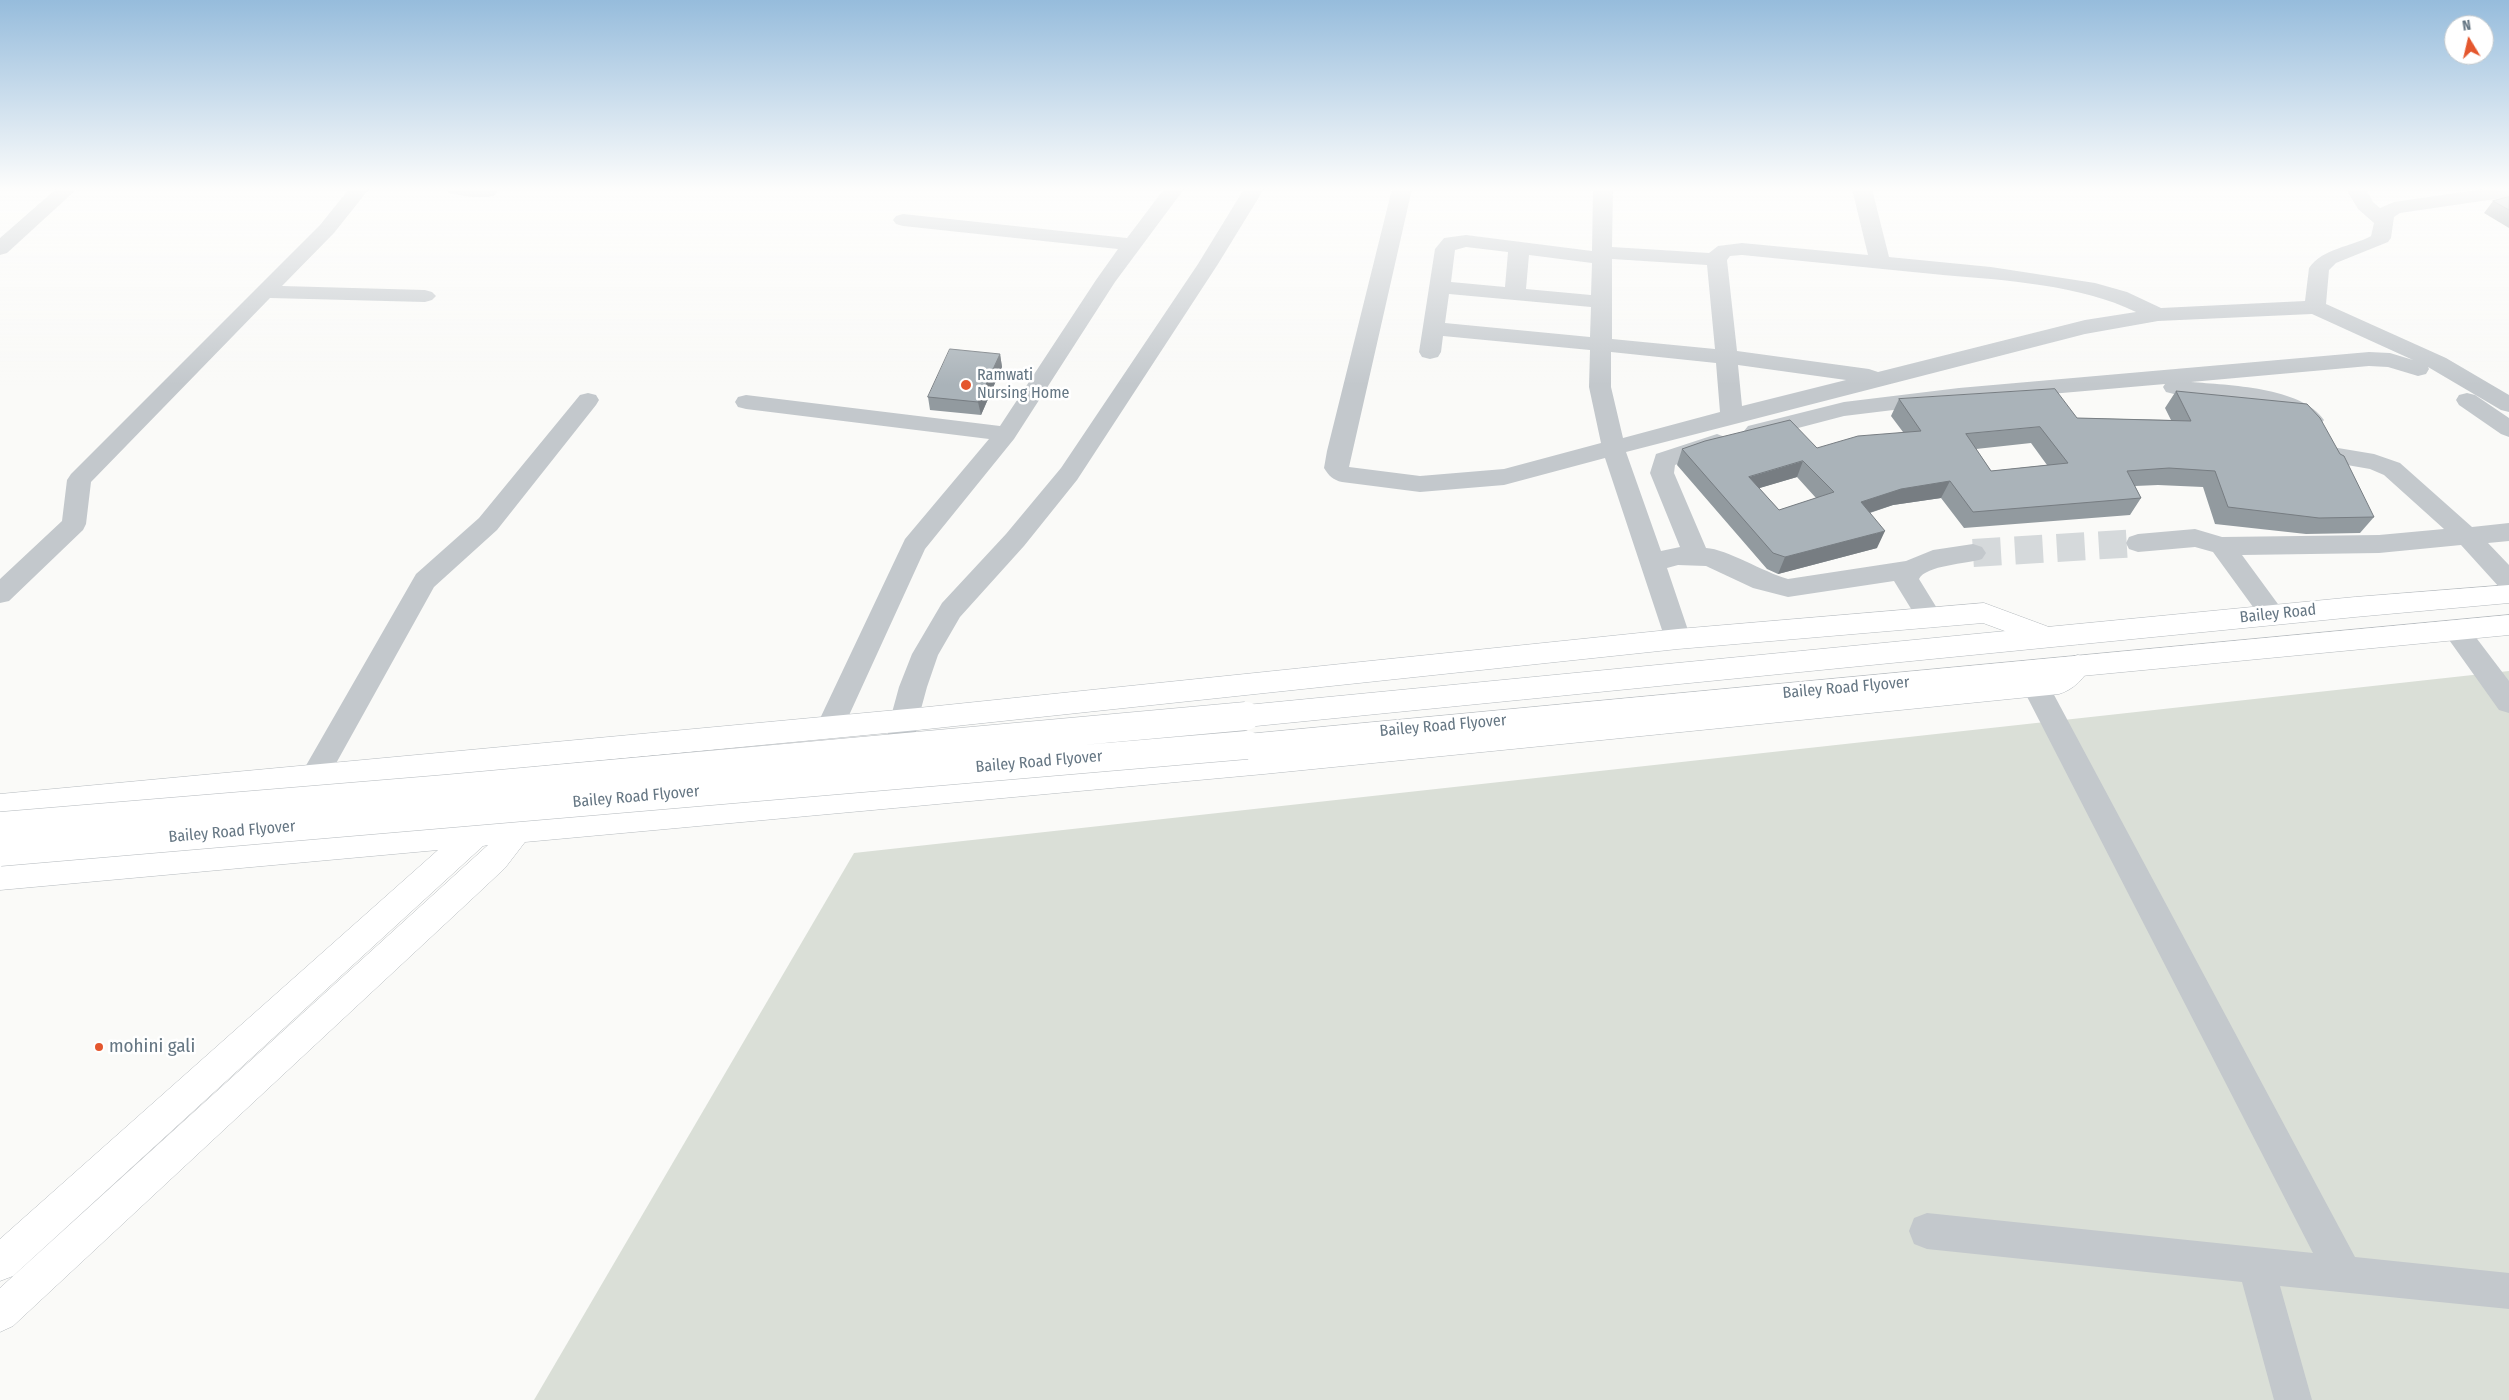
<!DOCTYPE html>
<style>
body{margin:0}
#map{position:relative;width:2509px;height:1400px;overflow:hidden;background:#fafaf8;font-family:"Fira Sans Condensed",sans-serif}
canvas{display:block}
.north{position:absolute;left:2444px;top:15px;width:50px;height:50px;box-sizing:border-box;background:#fff;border:1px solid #c1c8cd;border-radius:50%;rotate:351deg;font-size:14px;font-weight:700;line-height:20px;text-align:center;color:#657683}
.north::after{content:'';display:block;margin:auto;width:18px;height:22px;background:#e4572e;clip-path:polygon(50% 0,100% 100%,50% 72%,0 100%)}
</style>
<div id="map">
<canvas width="2509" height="1400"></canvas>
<div class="north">N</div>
</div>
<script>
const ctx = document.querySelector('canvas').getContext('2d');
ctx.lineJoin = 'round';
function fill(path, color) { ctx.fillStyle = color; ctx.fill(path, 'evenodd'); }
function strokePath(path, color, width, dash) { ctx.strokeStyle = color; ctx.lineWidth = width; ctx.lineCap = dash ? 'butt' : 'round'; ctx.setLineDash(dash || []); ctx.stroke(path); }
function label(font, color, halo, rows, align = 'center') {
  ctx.font = font + ' "Fira Sans Condensed",sans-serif'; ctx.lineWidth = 5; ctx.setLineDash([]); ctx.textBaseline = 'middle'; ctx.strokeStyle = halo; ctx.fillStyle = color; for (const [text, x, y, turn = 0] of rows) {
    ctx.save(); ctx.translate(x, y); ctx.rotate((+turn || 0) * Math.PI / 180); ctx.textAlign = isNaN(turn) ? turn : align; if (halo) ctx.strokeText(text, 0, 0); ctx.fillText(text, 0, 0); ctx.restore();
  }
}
const green = new Path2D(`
 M 2509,671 L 2509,1400 L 534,1400 L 854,853 Z`);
const minorTunnel = new Path2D(`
 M 1973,553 L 2138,543`);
const minor = new Path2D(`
 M 56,189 L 77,189 L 7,253 L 0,255 L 0,238 Z
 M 349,189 L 369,189 L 334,233 L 282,286 L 425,290 L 432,292 L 436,296 L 432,300 L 425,302 L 270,298 L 91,482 L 86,524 L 83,530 L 9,601 L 0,603 L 0,579 L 62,521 L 67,480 L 71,474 L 320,225 Z
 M 446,189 L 495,189 L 497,192 L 494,196 C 480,199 463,196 449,193 Z
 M 1164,189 L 1184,189 L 1115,282 L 1014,439 L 925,549 L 840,735 L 830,738 L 820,735 L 816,727 L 905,539 L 989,439 L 746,409 L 738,407 L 735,402 L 738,397 L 746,395 L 1000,426 L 1096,280 L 1118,249 L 903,226 L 896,224 L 893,220 L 896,216 L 903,214 L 1127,238 Z
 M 1244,189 L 1264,189 L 1218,264 L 1077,480 L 1024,546 L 960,617 L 938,655 L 927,687 L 918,720 L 910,770 L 906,778 L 896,782 L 886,778 L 882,770 L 890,720 L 899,687 L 912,654 L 942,603 L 1006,534 L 1061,468 L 1198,264 Z
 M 1392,189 L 1412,189 L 1349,467 L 1420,476 L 1504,469 L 1601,443 L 1589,387 L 1590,350 L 1443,336 L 1441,352 L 1438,357 L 1430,359 L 1422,357 L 1419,352 L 1435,249 L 1444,238 L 1466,235 L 1592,251 L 1593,189 L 1613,189 L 1612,247 L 1709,253 L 1718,246 L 1742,243 L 1868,255 L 1852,189 L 1872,189 L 1889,257 L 1991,267 L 2095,283 L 2127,292 L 2161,308 L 2305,301 L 2309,268 C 2323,248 2351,247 2371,236 L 2374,223 L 2358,209 L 2346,189 L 2366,189 L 2373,202 L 2380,208 L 2394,202 L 2483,189 L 2509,189 L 2509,197 L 2400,213 L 2394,217 L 2391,238 L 2388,242 L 2336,263 L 2329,270 L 2326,304 L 2446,358 L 2509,395 L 2509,412 L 2501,410 L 2428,367 L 2429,369 L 2426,374 L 2418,376 L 2388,367 L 2369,366 L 2191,382 C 2227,385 2302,387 2324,420 L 2320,425 C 2303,430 2291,413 2275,408 C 2243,398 2207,398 2174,394 L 2166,392 L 2163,387 L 2165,384 L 1959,402 L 1844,416 L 1756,439 L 1748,436 L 1744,431 L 1748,426 L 1844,402 L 1959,388 L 2369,352 L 2390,353 L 2413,360 L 2312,314 L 2158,321 L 2085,334 L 1626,452 L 1661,551 L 1680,547 L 1650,473 L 1656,454 L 1717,434 L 1725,437 L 1729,442 L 1725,447 L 1675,465 L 1674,473 L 1706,548 C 1727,549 1763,572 1788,579 L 1906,561 L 1933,550 L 1973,544 L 1982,547 L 1986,553 L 1982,559 C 1967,564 1926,565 1919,579 L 1943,618 L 1939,625 L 1930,628 L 1921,625 L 1894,581 L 1788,597 L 1753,588 L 1706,566 L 1678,565 L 1667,568 L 1691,639 L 1687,646 L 1678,649 L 1669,646 L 1665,639 L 1605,458 L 1504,485 L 1420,492 L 1342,482 C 1333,480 1329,476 1324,468 L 1327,451 ZM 1466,247 L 1508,252 L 1505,287 L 1451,282 L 1455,250 ZM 1529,255 L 1592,263 L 1591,295 L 1526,289 ZM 1742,255 C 1809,262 1876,268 1943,275 C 2004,280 2081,285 2136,312 L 2085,320 L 1878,372 L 1869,369 L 1737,351 L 1727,260 L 1730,256 ZM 1612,259 L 1707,265 L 1715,349 L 1612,339 ZM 1449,294 L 1591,307 L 1590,337 L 1445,323 ZM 1611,352 L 1716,363 L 1720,412 L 1623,438 L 1611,387 ZM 1738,365 L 1846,380 L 1742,406 Z
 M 588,393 L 596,395 L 599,400 L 596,405 L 497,530 L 434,587 L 324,785 L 314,789 L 304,785 L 300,777 L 304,769 L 416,574 L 479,518 L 580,395 Z
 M 2467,393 L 2475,395 L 2509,418 L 2509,437 L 2501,434 L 2459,405 L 2456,400 L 2459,395 Z
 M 2332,447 L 2374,454 L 2400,463 L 2472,527 L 2509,523 L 2509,541 L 2488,543 L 2509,565 L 2509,590 L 2500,588 L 2461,545 L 2379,553 L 2242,555 L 2286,615 L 2282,622 L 2273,625 L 2264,622 L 2213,552 L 2195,547 L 2138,552 L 2129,549 L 2126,543 L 2129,537 L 2138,534 L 2195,529 L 2222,537 L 2379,535 L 2444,529 L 2384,475 L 2370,469 L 2324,461 L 2320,455 L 2324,449 Z
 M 2456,620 L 2465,623 L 2509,681 L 2509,713 L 2499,710 L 2447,637 L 2443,630 L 2447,623 Z
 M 2035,674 L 2045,678 L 2355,1257 L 2509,1273 L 2509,1309 L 2280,1286 L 2312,1400 L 2274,1400 L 2242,1282 L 1927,1249 L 1914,1244 L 1909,1231 L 1914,1218 L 1927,1213 L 2313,1253 L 2021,685 L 2025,678 Z`);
const major = new Path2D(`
 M 1984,603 L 2057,630 L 2061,637 L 2057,644 L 2048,647 L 1983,623 L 1678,649 L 918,730 L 0,818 L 0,794 L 918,708 L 1678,629 Z
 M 2078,655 L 2088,658 L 2091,665 C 2085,678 2073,690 2059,694 L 1264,774 L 525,842 L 505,868 L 473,898 L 13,1326 L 0,1332 L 0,1288 L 488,845 L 483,846 L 13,1276 L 0,1281 L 0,1239 L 438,850 L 0,890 L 0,864 L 465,823 C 478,817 493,820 507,819 L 510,814 L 520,811 L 532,817 L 1264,752 L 2052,674 L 2068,658 Z`);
const highway = new Path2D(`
 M 2509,585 L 2509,603 L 2355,617 L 1246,727 L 1236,724 L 1232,716 L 1236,708 L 1246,705 L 2355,597 Z
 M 2509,615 L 2509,635 L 1247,756 L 1237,753 L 1233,745 L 1237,737 L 1247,734 Z`);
const highwayBridge = new Path2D(`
 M 0,826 L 445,789 L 1246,716
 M 0,852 L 1247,745`);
const wall = new Path2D(`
 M 2509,197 L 2509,228 L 2484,213 L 2493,201 Z
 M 1000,354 L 1002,367 L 981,415 L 930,410 L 928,397 Z
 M 2176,391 L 2374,517 L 2360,533 L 2306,534 L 2215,524 L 2203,487 L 2158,485 L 2135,486 L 2141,498 L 2130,515 L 1964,528 L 1941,498 L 1893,505 L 1870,513 L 1877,548 L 1778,574 L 1767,569 L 1677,465 L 1682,449 L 1817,448 L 1903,432 L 1891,416 L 1899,399 L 2077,418 L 2171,420 L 2165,408 ZM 2031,443 L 2047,465 L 1991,471 L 1976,449 ZM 1797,477 L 1816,498 L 1779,510 L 1759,488 Z`);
const shadedWall = new Path2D(`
 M 1000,354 L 1002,367 L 981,415 L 978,402 Z
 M 1803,461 L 1797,477 L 1743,493 L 1749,477 Z
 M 1950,481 L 1941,498 L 1893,505 L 1853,518 L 1861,502 L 1901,489 Z
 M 1885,531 L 1877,548 L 1778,574 L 1785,557 Z`);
const building = new Path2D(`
 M 2509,197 L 2509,210 L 2493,201 Z
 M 950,349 L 1000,354 L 978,402 L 928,397 Z
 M 2055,389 L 2077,418 L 2191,421 L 2176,391 L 2307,404 L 2320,418 L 2340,454 L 2344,456 L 2374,517 L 2319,518 L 2228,507 L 2215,471 L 2169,468 L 2127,471 L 2141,498 L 1973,512 L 1950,481 L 1901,489 L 1861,502 L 1885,531 L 1785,557 L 1773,553 L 1682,449 L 1705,441 L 1790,420 L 1817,448 L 1858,436 L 1921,431 L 1899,399 ZM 2040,427 L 2068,463 L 1991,471 L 1966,434 ZM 1803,461 L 1834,492 L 1779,510 L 1749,477 Z`);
const markers = [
 [966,385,6,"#e4572e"],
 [99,1047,5,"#e4572e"]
];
const poiNames = [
 ["Ramwati",977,376],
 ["Nursing Home",977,394]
];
const streetNames = [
 ["Bailey Road",2278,614,-6],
 ["Bailey Road Flyover",1846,688,-5],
 ["Bailey Road Flyover",1443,726,-5],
 ["Bailey Road Flyover",1039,762,-5],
 ["Bailey Road Flyover",636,797,-5],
 ["Bailey Road Flyover",232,832,-5]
];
const nearPoinames = [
 ["mohini gali",109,1047]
];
fill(green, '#dadfd7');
strokePath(minorTunnel, '#d5d9db', 28, [28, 14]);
strokePath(major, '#b5babe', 1);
strokePath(highway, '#b4b9bd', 1);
fill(minor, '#c3c8cc');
fill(major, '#fff');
fill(highway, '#fff');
strokePath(highwayBridge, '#b4b9bd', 29, []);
strokePath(highwayBridge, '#fff', 28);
fill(wall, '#929a9f');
fill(shadedWall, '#777d82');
fill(building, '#aab3b9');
strokePath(building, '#777d82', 1);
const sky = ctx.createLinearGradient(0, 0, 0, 385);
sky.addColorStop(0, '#96bcdc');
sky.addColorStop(0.49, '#fdfdfc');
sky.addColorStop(1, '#fdfdfc00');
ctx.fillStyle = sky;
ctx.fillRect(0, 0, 2509, 385);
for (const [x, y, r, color] of markers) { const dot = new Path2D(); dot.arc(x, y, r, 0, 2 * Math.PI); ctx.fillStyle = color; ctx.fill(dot); strokePath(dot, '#fff', 2); }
label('16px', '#657683', '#fff', poiNames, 'left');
label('16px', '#657683', '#fff', streetNames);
label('19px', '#657683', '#fff', nearPoinames, 'left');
</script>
